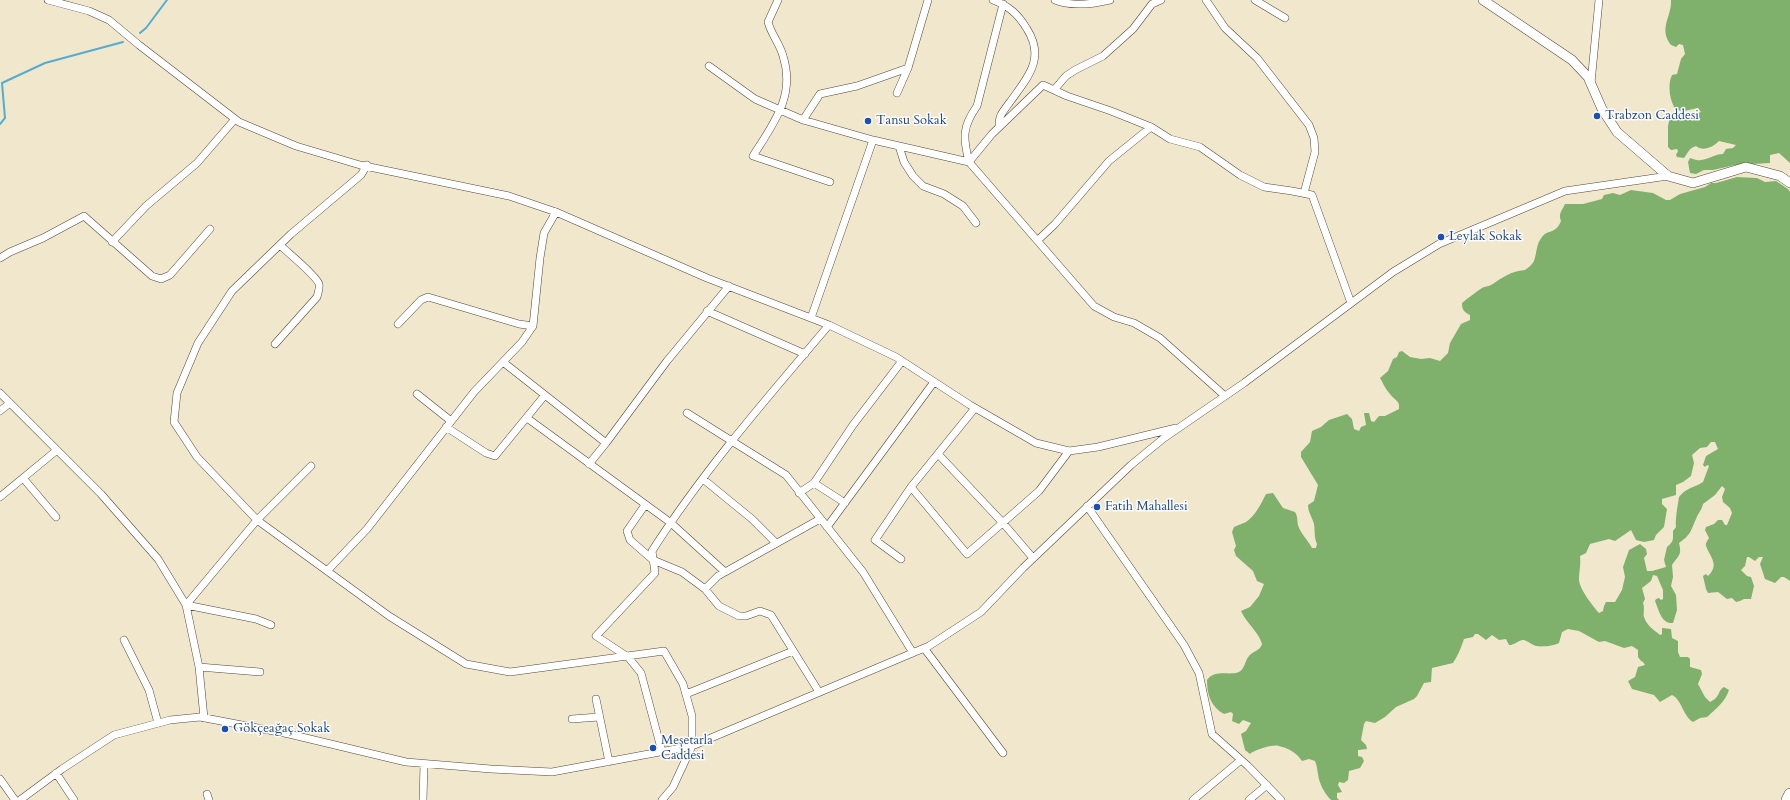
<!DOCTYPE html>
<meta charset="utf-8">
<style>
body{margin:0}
canvas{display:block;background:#f1e7cc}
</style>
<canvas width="1790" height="800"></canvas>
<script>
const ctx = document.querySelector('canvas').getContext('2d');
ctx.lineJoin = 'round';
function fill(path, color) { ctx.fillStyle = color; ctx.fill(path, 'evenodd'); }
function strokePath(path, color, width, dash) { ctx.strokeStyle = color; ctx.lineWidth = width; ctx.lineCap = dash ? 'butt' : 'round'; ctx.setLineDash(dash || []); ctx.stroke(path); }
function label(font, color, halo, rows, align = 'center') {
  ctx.font = font + ' Cardo,serif'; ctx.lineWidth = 3; ctx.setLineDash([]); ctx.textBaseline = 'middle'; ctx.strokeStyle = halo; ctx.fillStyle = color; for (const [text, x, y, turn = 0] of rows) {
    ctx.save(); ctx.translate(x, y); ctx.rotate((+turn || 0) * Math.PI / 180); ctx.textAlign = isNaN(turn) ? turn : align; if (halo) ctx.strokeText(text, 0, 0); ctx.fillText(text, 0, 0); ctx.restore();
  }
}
const forest = new Path2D(`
 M 1671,0 L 1790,0 L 1790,163 L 1779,153 L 1770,155 L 1770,163 L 1735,165 L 1713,170 L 1704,170 L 1696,174 L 1690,173 L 1688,162 L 1690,158 C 1694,159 1697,161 1701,160 C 1709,159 1715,154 1723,154 L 1726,149 L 1733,148 L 1736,145 L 1719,141 C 1713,147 1703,152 1696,146 C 1689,148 1688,153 1684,158 L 1677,157 L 1676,155 L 1678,151 L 1677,149 L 1671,150 L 1668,147 L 1668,126 L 1670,117 L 1676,116 L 1680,118 L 1684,114 L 1687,117 L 1701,112 L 1698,108 L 1684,111 L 1676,110 C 1670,102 1667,85 1672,75 L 1677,74 L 1681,59 L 1685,54 L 1683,45 L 1679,44 L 1676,47 L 1671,45 C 1658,28 1672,17 1671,0 Z
 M 1737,177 L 1757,178 L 1765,182 L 1776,181 L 1788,189 L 1790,192 L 1790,581 L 1784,577 L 1781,577 L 1775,583 L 1765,579 L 1760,564 L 1763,557 L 1759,557 L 1755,561 L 1749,557 L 1747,557 L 1745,566 L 1741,570 L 1747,576 L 1751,577 L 1754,586 L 1751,599 L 1744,599 L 1740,601 L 1736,602 L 1732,598 L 1727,599 L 1718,592 L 1708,593 L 1706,589 L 1703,576 L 1706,574 L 1708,576 C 1720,565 1710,557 1706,546 C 1705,543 1708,540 1709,538 L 1705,530 L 1706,527 L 1714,524 L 1718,520 L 1722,520 L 1725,525 L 1727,525 L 1732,513 L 1730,508 L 1723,502 L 1722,497 L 1725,489 L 1722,486 L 1715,495 L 1703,504 C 1702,510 1698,513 1696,519 C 1691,530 1691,535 1679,543 C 1682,555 1679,555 1672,565 L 1673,577 L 1671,586 L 1676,595 L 1677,610 L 1673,623 C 1661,624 1659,610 1655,601 L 1656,599 L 1659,598 L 1661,600 L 1663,599 L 1663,590 L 1657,576 L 1653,575 L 1651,581 L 1642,588 L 1645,599 L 1643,603 C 1645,609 1643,612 1644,617 C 1647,626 1653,629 1660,635 L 1662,634 L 1662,628 L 1671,629 L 1672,638 L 1678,641 L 1678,652 L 1680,657 L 1688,657 L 1690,659 L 1690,667 L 1701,670 L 1702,674 L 1698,684 L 1705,697 L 1710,702 C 1721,697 1717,691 1724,687 L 1729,690 C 1725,702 1716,709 1707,717 L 1700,718 L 1693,722 C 1683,716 1682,700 1672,695 L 1660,702 L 1654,695 L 1632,689 L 1628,681 L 1635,677 L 1638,667 L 1645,665 L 1643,662 L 1641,661 L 1638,657 L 1638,650 L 1632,646 L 1624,648 L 1605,641 L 1599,642 L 1579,631 L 1568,629 L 1562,632 L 1559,643 C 1554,646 1542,647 1536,646 C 1532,645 1528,641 1524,640 C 1520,639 1515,645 1509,645 L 1506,639 L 1499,640 L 1492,635 L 1486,640 L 1478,634 L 1475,634 L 1473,637 L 1464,639 C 1461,648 1458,655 1453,663 L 1432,668 L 1431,682 L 1424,683 L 1417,696 L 1414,699 L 1396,707 L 1385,717 L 1375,723 L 1366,721 L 1364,724 L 1361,740 L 1366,745 L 1367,749 L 1358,750 L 1358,756 L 1362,757 L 1364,761 L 1360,768 L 1349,771 L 1348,780 L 1344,783 L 1339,782 L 1338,785 L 1342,792 L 1337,793 L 1337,798 L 1339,800 L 1331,800 C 1324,793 1319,783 1318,774 C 1317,768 1317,766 1315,761 L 1309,759 L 1302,761 C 1297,753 1288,748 1279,746 C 1273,744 1254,750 1250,754 L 1245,750 L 1241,734 L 1246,731 L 1251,723 L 1243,720 L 1239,724 L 1232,721 L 1233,714 L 1231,712 L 1224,714 C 1211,707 1207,695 1207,680 C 1215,669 1229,676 1239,672 C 1245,669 1245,660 1249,656 C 1253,651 1260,651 1262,644 C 1259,632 1246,623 1241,611 L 1250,607 L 1259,596 L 1264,584 L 1257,581 L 1253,571 L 1236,556 L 1234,550 L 1236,546 L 1232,532 L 1234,527 C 1238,525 1242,524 1246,522 C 1255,516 1261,504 1266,494 L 1273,493 L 1283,508 L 1295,512 C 1298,517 1297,520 1298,525 C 1300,533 1308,540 1312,548 L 1316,548 L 1317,544 C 1314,537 1315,531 1314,524 C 1312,517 1308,512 1308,505 L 1314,501 L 1318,485 L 1301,457 L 1301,452 L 1310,442 L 1312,431 L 1321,427 L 1329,420 L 1347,414 L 1352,419 L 1354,429 L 1359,431 L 1361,427 L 1366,425 L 1364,413 L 1369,413 L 1371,421 L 1374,422 L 1379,416 L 1385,416 L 1399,409 C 1400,400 1395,401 1390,394 C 1386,390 1383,383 1380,378 L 1388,371 L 1393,359 L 1397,357 L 1399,352 L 1402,351 L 1410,357 L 1421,359 L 1430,358 L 1440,361 L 1448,353 L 1450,343 L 1461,324 L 1470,320 L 1470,315 C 1464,312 1462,310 1462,303 C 1469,297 1475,293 1482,288 C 1485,286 1488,287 1491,285 C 1502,278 1511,271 1525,270 C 1528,268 1532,265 1534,261 C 1537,253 1536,244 1542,237 C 1548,229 1555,235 1561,221 C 1558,213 1562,211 1565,204 L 1583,204 L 1602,199 L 1604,195 L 1613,193 L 1620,195 L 1631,190 L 1653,193 L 1666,200 L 1670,200 L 1680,194 L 1705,187 L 1711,183 L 1716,183 ZM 1711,442 L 1715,442 L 1718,449 L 1706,456 L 1703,465 L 1705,467 L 1707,465 L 1709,466 L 1703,482 C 1694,488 1687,487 1679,497 C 1678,504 1675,519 1676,527 L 1673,531 C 1673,540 1674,541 1667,547 L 1664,560 L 1666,567 L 1652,571 L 1647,571 L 1644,558 L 1647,554 L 1646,549 L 1640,544 L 1629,550 L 1623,567 L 1625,577 L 1622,590 L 1615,602 L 1606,602 L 1604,606 L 1603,611 L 1599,613 C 1593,606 1580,590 1579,580 C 1579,572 1581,565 1580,556 L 1586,553 L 1590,544 L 1609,539 L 1615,541 L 1631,530 L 1636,540 L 1644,542 L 1654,540 L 1656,535 L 1664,527 L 1667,509 L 1662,504 L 1662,499 L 1676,495 L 1676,485 L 1683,482 L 1691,476 L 1694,463 L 1692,455 L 1700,448 L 1707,447 Z`);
const stream = new Path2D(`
 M 140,33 L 146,28 L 167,0
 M 0,124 L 5,118 L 2,83 L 45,63 L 123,42`);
const minor = new Path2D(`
 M 48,0 L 89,11 L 109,20 L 139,45 L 239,122 L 296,146 L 360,165 L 509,196 L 556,212 L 707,278 L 829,325 L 896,357 L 970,405 L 1036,443 L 1069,451 L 1098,447 L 1176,428
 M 778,0 L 768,22 C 771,34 780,44 783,56 C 796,96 773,124 753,156 L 830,182
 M 993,0 C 1009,6 1018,14 1027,29 C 1046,59 1027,78 1010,102 C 1007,106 1003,111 1001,115 C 999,118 999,123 999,127
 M 1055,0 C 1072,7 1093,4 1110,0
 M 1206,0 L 1225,28 L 1257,58 L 1309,125 L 1314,138 L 1315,152 L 1304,193
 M 1255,0 L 1285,18
 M 1003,4 L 977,106 C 962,127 963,138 969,162 L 1094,306 L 1114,317 L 1134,323 L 1160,338 L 1225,396
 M 709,66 L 755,99 L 803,120 L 873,140 L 969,162
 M 1591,83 L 1599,0
 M 1054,90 L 1066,76 L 1075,70 L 1103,56 L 1133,29 L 1152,4 L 1161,0
 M 897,93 L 908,68 L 928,0
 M 803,120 L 820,94 L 857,86 L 908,68
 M 899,146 L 904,162 L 913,176 L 923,186 L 944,194 L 963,206 L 976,223
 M 969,162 L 992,134 L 1043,85 L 1067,96 L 1111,111 L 1151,127 L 1170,139 L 1200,147 L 1240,175 L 1264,187 L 1292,191 L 1312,195 L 1351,303
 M 367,165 L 361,175 L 291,234 L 232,291 L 198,343 L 177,393 L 174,422 L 197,457 L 257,520 L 389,616 L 466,664 L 510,672 L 664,651 L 683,684 L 692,716 L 692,746 L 673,787 L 662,800
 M 1038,240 L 1055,224 L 1109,161 L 1151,127
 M 112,242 L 146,206 L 197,163 L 235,119
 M 0,258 L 10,252 L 43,238 L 84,216 L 152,276 L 161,279 L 170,275 L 210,229
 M 707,311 L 805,354
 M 811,318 L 873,140
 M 398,324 L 421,300 L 428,297 L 519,324 L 533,326
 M 275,344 L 317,297 C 318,293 320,288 319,284 C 316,275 288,253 280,245
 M 503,362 L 606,443 L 667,361 L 729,286
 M 0,393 L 101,494 L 158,559 L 186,605 L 199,667 L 204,718
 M 417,394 L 451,421
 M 0,411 L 10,403
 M 687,413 L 786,475 L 863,572 L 913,653
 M 527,418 L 671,523 L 725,572
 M 446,427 L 486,453 L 495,456 L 545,395
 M 938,454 L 1003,523 L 1033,558
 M 589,464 L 606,443
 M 23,478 L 56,517
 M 703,479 L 752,519 L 776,543
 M 814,483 L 845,503
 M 911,487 L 967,554 L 1039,491 L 1069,451
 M 799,493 L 814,483 L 853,425 L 902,361
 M 0,497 L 57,450
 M 645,505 L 627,531 L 630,540 L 653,560 L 682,572 L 705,589 L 719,606 L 739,616 L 746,616 L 760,611 L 771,615 L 819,692
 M 1087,506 L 1184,645 L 1199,673 L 1212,734 L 1248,766 L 1281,800
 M 827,527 L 934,382
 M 901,559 L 875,540 L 911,487 L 975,408
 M 327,571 L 367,529 L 474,392 L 522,342 L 533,326 L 540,258 L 544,233 L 556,212
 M 705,589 L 718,576 L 820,519
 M 271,625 L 256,619 L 186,605 L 257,520 L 311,466
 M 124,640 L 149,690 L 158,723
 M 924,648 L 1003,753
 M 199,667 L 260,672
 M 686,694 L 793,651
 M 596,699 L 609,762
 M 572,719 L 599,717
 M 662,752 L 641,673 L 628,657 L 596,636 L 655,573 L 652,551 C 704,470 767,398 829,325
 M 56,773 L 74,800
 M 0,779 L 15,800
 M 207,794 L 209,800
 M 20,800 L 62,769 L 114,735 L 170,720 L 200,717 L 289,734 L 406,762 L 491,769 L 552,772 L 692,746 L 929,646 L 981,612 L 1023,568 L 1131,465 L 1164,438 L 1244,383 L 1393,272 L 1439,244 L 1565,191 L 1668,176
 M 423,800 L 424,764
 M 1193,800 L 1241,760
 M 1249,800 L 1267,785`);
const tertiary = new Path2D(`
 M 1483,0 L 1572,60 L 1588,77 L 1602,109 L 1617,132 L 1668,176 L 1693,183 L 1746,167 L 1780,176 L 1790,183`);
const primary = new Path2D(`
 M 1787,800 L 1790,794`);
const markers = [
 [1597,116,4,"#1a4fb4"],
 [868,121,4,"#1a4fb4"],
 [1441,237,4,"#1a4fb4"],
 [1097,507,4,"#1a4fb4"],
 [225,729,4,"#1a4fb4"],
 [653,748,4,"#1a4fb4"]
];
const transitNames = [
 ["Trabzon Caddesi",1605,116],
 ["Tansu Sokak",876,121],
 ["Leylak Sokak",1449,237],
 ["Fatih Mahallesi",1105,507],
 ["Gökçeağaç Sokak",233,729],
 ["Meşetarla",661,741],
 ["Caddesi",661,756]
];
fill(forest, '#7fb16c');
strokePath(stream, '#53add0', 2);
strokePath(minor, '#564638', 8);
strokePath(tertiary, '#564638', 10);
strokePath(primary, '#564638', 12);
strokePath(minor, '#fff', 7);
strokePath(tertiary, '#fff', 9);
strokePath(primary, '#fff', 11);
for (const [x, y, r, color] of markers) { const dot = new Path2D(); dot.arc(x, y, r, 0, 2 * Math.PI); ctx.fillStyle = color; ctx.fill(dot); strokePath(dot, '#fdfcf7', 1.5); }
label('13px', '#164399', '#fdfcf7', transitNames, 'left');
</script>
